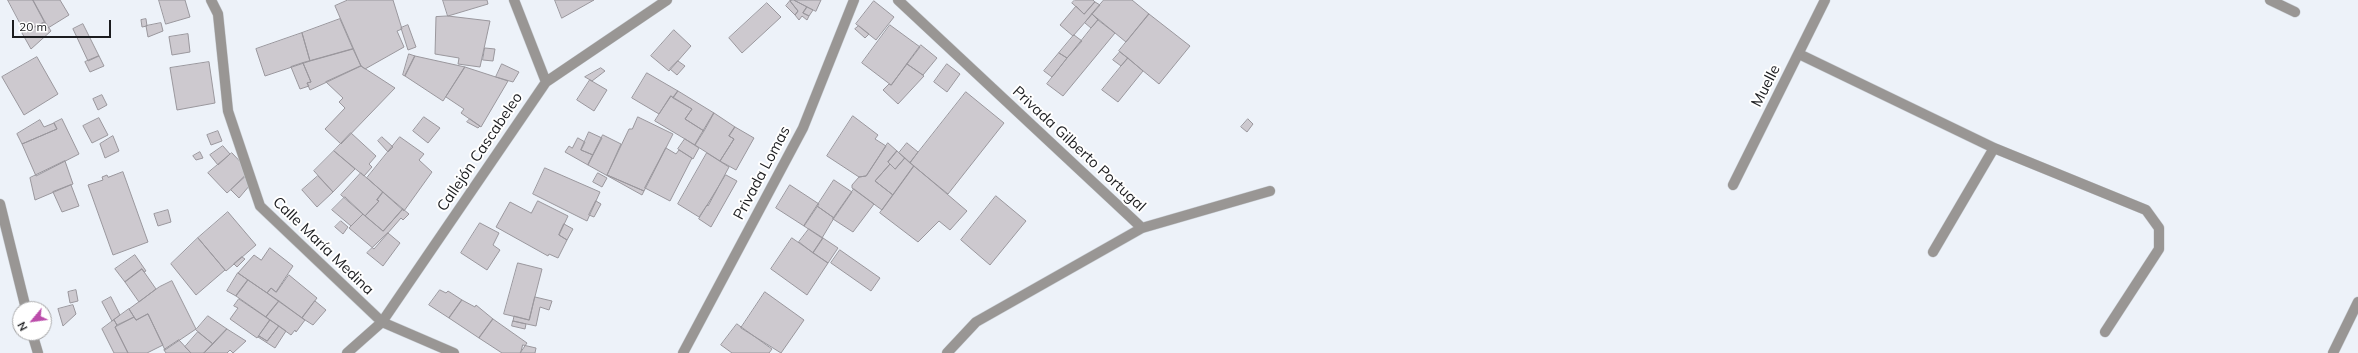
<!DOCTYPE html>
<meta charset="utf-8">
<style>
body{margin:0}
#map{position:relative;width:2358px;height:353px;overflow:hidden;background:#edf2f9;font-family:Mulish,sans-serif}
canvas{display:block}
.north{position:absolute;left:12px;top:301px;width:40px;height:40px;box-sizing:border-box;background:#fff;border:1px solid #a4a4a5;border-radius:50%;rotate:241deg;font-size:11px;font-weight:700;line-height:16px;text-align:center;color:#1b1c1f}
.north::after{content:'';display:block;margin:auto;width:14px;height:18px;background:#bb4caa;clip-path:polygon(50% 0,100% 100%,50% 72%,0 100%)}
.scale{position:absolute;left:12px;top:20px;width:99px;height:18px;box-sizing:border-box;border:2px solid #1b1c1f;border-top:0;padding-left:5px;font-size:12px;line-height:14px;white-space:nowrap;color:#1b1c1f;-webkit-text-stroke:3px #fff;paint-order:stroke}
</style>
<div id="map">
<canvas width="2358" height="353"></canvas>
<div class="north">N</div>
<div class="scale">20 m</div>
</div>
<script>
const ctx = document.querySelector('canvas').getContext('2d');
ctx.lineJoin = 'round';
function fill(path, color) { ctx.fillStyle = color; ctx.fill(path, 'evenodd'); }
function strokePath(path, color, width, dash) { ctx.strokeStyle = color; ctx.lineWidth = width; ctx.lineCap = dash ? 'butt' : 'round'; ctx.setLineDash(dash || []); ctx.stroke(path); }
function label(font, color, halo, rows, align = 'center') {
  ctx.font = font + ' Mulish,sans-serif'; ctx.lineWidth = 4; ctx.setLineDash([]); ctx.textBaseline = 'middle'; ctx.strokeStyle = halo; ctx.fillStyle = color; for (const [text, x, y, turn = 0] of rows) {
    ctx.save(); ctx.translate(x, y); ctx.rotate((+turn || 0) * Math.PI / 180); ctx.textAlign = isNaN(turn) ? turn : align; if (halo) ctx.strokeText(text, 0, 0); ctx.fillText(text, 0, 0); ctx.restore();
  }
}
const building = new Path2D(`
 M 8,0 L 33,0 L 45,22 L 25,32 Z
 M 33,0 L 60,0 L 69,15 L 48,28 Z
 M 159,0 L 185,0 L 190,17 L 166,24 Z
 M 348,0 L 393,0 L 402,29 L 397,31 L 404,47 L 365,69 L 361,66 L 335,6 Z
 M 443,0 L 487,0 L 488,4 L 448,16 Z
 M 555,0 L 594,0 L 562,18 Z
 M 794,0 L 821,0 L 816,11 Z
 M 794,0 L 807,7 L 803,13 L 809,16 L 807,20 L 802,16 L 799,20 L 795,15 L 798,11 L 790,1 Z
 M 1075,0 L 1093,0 L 1095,2 L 1084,14 L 1072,3 Z
 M 1104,0 L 1132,0 L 1149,14 L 1126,42 L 1092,14 Z
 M 790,1 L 798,11 L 795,15 L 786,6 Z
 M 874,1 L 894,17 L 876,40 L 856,24 Z
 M 1095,2 L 1100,5 L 1073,36 L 1060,25 L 1076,6 L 1084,14 Z
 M 767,3 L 781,17 L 742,53 L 729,38 Z
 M 807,7 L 813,10 L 809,16 L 803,13 Z
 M 1092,14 L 1098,20 L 1091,28 L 1085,23 Z
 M 1149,14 L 1190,46 L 1159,84 L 1119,51 Z
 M 448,16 L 490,21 L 480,67 L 458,64 L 459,58 L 435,54 L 436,17 Z
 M 146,19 L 147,26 L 142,27 L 141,20 Z
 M 340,19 L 353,49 L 310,61 L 302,33 Z
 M 1098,20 L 1115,33 L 1063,96 L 1047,84 Z
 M 45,22 L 51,31 L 31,49 L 22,33 Z
 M 161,23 L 163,31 L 148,37 L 146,26 Z
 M 83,24 L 99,56 L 88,61 L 73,29 Z
 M 408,25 L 416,47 L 408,50 L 401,28 Z
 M 890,25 L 920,47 L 891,85 L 862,63 Z
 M 859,26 L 869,34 L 865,38 L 855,29 Z
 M 674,30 L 691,46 L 669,71 L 651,56 Z
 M 302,33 L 310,61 L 265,76 L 256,49 Z
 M 188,34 L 190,52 L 172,55 L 169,37 Z
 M 1074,35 L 1082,41 L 1067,58 L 1059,53 Z
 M 921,45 L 937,58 L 923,75 L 907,64 Z
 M 485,48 L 495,49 L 493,61 L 483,60 Z
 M 353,49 L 361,66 L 310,90 L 307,83 L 311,82 L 303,63 Z
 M 1120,52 L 1128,58 L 1121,66 L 1113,60 Z
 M 1059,53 L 1067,58 L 1052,77 L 1044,71 Z
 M 409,54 L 415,56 L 405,76 L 403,75 Z
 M 99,56 L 104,66 L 90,72 L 85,62 Z
 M 415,56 L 465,67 L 443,101 L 405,76 Z
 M 37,57 L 58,94 L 24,115 L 2,77 Z
 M 1128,58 L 1143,71 L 1118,102 L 1102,90 Z
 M 678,61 L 685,66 L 677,75 L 670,69 Z
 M 209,62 L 215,103 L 177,110 L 170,68 Z
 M 303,63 L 311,82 L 307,83 L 309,86 L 300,89 L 291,67 Z
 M 502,64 L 519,72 L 513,82 L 496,77 Z
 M 907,64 L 924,76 L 898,104 L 883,90 L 889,84 L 891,85 Z
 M 947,64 L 960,74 L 947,92 L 934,82 Z
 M 361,66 L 395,88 L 341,144 L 325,129 L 345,108 L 339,102 L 343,98 L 326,82 Z
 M 465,67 L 508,81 L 481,127 L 461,113 L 464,109 L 446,97 Z
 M 601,68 L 605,71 L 592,81 L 585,77 Z
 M 647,73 L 678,91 L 673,98 L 671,96 L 659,114 L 632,98 Z
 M 590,80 L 607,90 L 594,111 L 577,100 Z
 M 678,91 L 714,113 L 704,131 L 685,119 L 692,109 L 673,98 Z
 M 966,92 L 1004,123 L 948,194 L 910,163 Z
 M 102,95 L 107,105 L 98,110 L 93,99 Z
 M 671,96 L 692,109 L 685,119 L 704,131 L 695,145 L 655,121 Z
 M 714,113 L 735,127 L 729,136 L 734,139 L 720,161 L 695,145 Z
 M 853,116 L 878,135 L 875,139 L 886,146 L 866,176 L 859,177 L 827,156 Z
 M 424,117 L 440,128 L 428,143 L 413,131 Z
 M 638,117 L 673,134 L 644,191 L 607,175 L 629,129 L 632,129 Z
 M 99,118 L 108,135 L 92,143 L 83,126 Z
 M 62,119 L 79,154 L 36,176 L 22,144 L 57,129 L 54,123 Z
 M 470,119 L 480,126 L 478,128 L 467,122 Z
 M 1248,119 L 1253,124 L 1247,132 L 1241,127 Z
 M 40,120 L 44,127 L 54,123 L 57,129 L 22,144 L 17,134 Z
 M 735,127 L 754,138 L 736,170 L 720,161 L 734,139 L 729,136 Z
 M 218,131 L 222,141 L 211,145 L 207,135 Z
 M 589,132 L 602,138 L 593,155 L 581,150 Z
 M 351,133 L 376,156 L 369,164 L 372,167 L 364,176 L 334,151 Z
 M 603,135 L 621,144 L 607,175 L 644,191 L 642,195 L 588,165 Z
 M 113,136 L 119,151 L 105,158 L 100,144 Z
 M 382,137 L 393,147 L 388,152 L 378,141 Z
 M 400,137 L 424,154 L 419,160 L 432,172 L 404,211 L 367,178 Z
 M 578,138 L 585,142 L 581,150 L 593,155 L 588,165 L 565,152 L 569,146 L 572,148 Z
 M 685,139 L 699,148 L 693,159 L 678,149 Z
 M 888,143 L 897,151 L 888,162 L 890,164 L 875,181 L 893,195 L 882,210 L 852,188 L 852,185 L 859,177 L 866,176 Z
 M 907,143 L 918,152 L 910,163 L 899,153 Z
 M 223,146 L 230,154 L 218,165 L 210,155 Z
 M 666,148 L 676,154 L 679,150 L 692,158 L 670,201 L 645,188 Z
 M 334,151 L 355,169 L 333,192 L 314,171 Z
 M 897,151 L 905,158 L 895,169 L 888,162 Z
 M 200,152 L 203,158 L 196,160 L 193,156 Z
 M 232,153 L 250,172 L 227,193 L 208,173 Z
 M 707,153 L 729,167 L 708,206 L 707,205 L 699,217 L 678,204 Z
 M 905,158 L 914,166 L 893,195 L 875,181 L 890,164 L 895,169 Z
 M 65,161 L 73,184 L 35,200 L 30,178 Z
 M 914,166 L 967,211 L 950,230 L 939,221 L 918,242 L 880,213 Z
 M 545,168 L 600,192 L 587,221 L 533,194 Z
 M 123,172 L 148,242 L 113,255 L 88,185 L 103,180 L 102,177 L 107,175 L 108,177 Z
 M 361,173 L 383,192 L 377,200 L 379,201 L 365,216 L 341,195 Z
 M 598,173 L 607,178 L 602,187 L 593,182 Z
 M 246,175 L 250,185 L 239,198 L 231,190 Z
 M 726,175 L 737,181 L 711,227 L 699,219 Z
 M 318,176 L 333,192 L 317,207 L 302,190 Z
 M 834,180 L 852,192 L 834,218 L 817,206 Z
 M 71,185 L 79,206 L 62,212 L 53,192 Z
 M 790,185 L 819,204 L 804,226 L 776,208 Z
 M 854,189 L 874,204 L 853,232 L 833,219 Z
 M 383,192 L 403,209 L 383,231 L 365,216 L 379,201 L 377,200 Z
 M 996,196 L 1026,221 L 990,265 L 961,240 Z
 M 345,197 L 363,214 L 351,226 L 332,210 Z
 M 538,201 L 568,216 L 559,235 L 567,240 L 558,258 L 549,254 L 548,256 L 496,227 L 510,202 L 531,213 Z
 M 596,201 L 601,204 L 594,217 L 589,215 Z
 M 817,206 L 834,218 L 822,238 L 804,226 Z
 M 403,209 L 409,214 L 403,220 L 401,218 L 374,249 L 349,228 L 363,214 L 383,231 Z
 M 168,210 L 171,222 L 158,226 L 154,214 Z
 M 228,212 L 256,245 L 226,271 L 198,238 Z
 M 341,221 L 348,227 L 343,234 L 335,227 Z
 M 480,223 L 499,233 L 493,245 L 500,250 L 487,270 L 461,253 Z
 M 564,224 L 573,229 L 567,240 L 559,235 Z
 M 809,229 L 823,238 L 813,253 L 799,242 Z
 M 388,233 L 400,243 L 383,266 L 367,253 Z
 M 198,238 L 225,270 L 196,295 L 171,264 Z
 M 792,238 L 828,263 L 807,295 L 771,269 Z
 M 823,238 L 838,248 L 828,263 L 813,253 Z
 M 270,248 L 293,266 L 276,292 L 271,288 L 267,293 L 238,273 L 254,255 L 261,260 Z
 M 840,250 L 880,278 L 871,291 L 831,263 Z
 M 135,255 L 146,271 L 144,272 L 142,269 L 125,282 L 115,269 Z
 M 242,257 L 245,259 L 237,267 L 234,264 Z
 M 518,263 L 542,269 L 529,320 L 504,314 Z
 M 142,269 L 156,289 L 139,302 L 125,282 Z
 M 238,273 L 248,280 L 236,296 L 227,291 Z
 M 289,275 L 317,298 L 302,318 L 267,293 L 271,288 L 276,292 Z
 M 248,280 L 279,301 L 266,317 L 236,296 Z
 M 172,281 L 196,329 L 165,350 L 148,314 L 136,320 L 129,309 L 159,287 Z
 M 76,290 L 78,301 L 70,303 L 68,292 Z
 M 440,290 L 446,293 L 448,291 L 462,300 L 449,318 L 429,305 Z
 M 765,292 L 804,320 L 781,353 L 741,328 Z
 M 111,297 L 120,315 L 112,321 L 102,302 Z
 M 535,297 L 552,301 L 549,310 L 540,307 L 536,326 L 513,321 L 514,316 L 529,320 Z
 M 239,299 L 270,320 L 257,338 L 230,319 L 238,308 L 234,306 Z
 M 462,300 L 475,307 L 476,305 L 493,319 L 479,338 L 449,318 Z
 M 279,301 L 305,320 L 296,332 L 295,330 L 291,335 L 266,317 Z
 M 315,301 L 326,310 L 313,325 L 302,318 Z
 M 73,305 L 76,314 L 63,326 L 58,309 Z
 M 129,309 L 134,317 L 117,325 L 114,320 Z
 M 148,314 L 163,345 L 147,353 L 128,353 L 115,327 L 134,317 L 136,320 Z
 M 208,316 L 227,329 L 213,344 L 196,330 Z
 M 493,319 L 527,343 L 520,353 L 502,353 L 479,338 Z
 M 114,320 L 117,325 L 115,327 L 128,353 L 114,353 L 102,329 Z
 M 270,320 L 279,326 L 267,341 L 259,336 Z
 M 513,321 L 526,324 L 525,329 L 512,326 Z
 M 737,324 L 772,349 L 769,353 L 732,353 L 721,345 Z
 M 279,326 L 286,331 L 275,348 L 258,337 L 259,336 L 267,341 Z
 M 227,329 L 246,341 L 233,353 L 230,350 L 227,353 L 204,353 Z
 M 198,332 L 213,344 L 204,353 L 191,353 L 185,347 Z
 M 179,340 L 191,353 L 166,353 L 164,350 Z
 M 523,345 L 536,348 L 535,353 L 521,353 Z`);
const service = new Path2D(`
 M 1799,54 L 1994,148 L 2146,210 L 2159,228 L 2159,249 L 2105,332
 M 1933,252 L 1994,148
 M 382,322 L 454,353`);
const minor = new Path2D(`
 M 211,0 L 218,14 L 228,111 L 260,206 L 382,322
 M 514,0 L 546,82
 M 898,0 L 1142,228
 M 2270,0 L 2295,12
 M 1733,185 L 1825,0
 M 0,204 L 26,309
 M 32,333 L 38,353
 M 347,353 L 382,322 L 546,82 L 667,0
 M 683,353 L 803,128 L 854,0
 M 947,353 L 976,322 L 1142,228 L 1270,191
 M 2333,353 L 2358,302`);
const streetNames = [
 ["Muelle",1766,86,-63],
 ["Privada Gilberto Portugal",1079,149,43],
 ["Callejón Cascabeleo",480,152,-56],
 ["Privada Lomas",762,173,-62],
 ["Calle María Medina",323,246,44]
];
fill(building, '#cdc9cf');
strokePath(building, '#9a979d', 1);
strokePath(service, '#cbd0d6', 11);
strokePath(minor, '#cbd0d6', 11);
strokePath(service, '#999694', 10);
strokePath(minor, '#999694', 10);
label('15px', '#1b1c1f', '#fff', streetNames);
</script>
